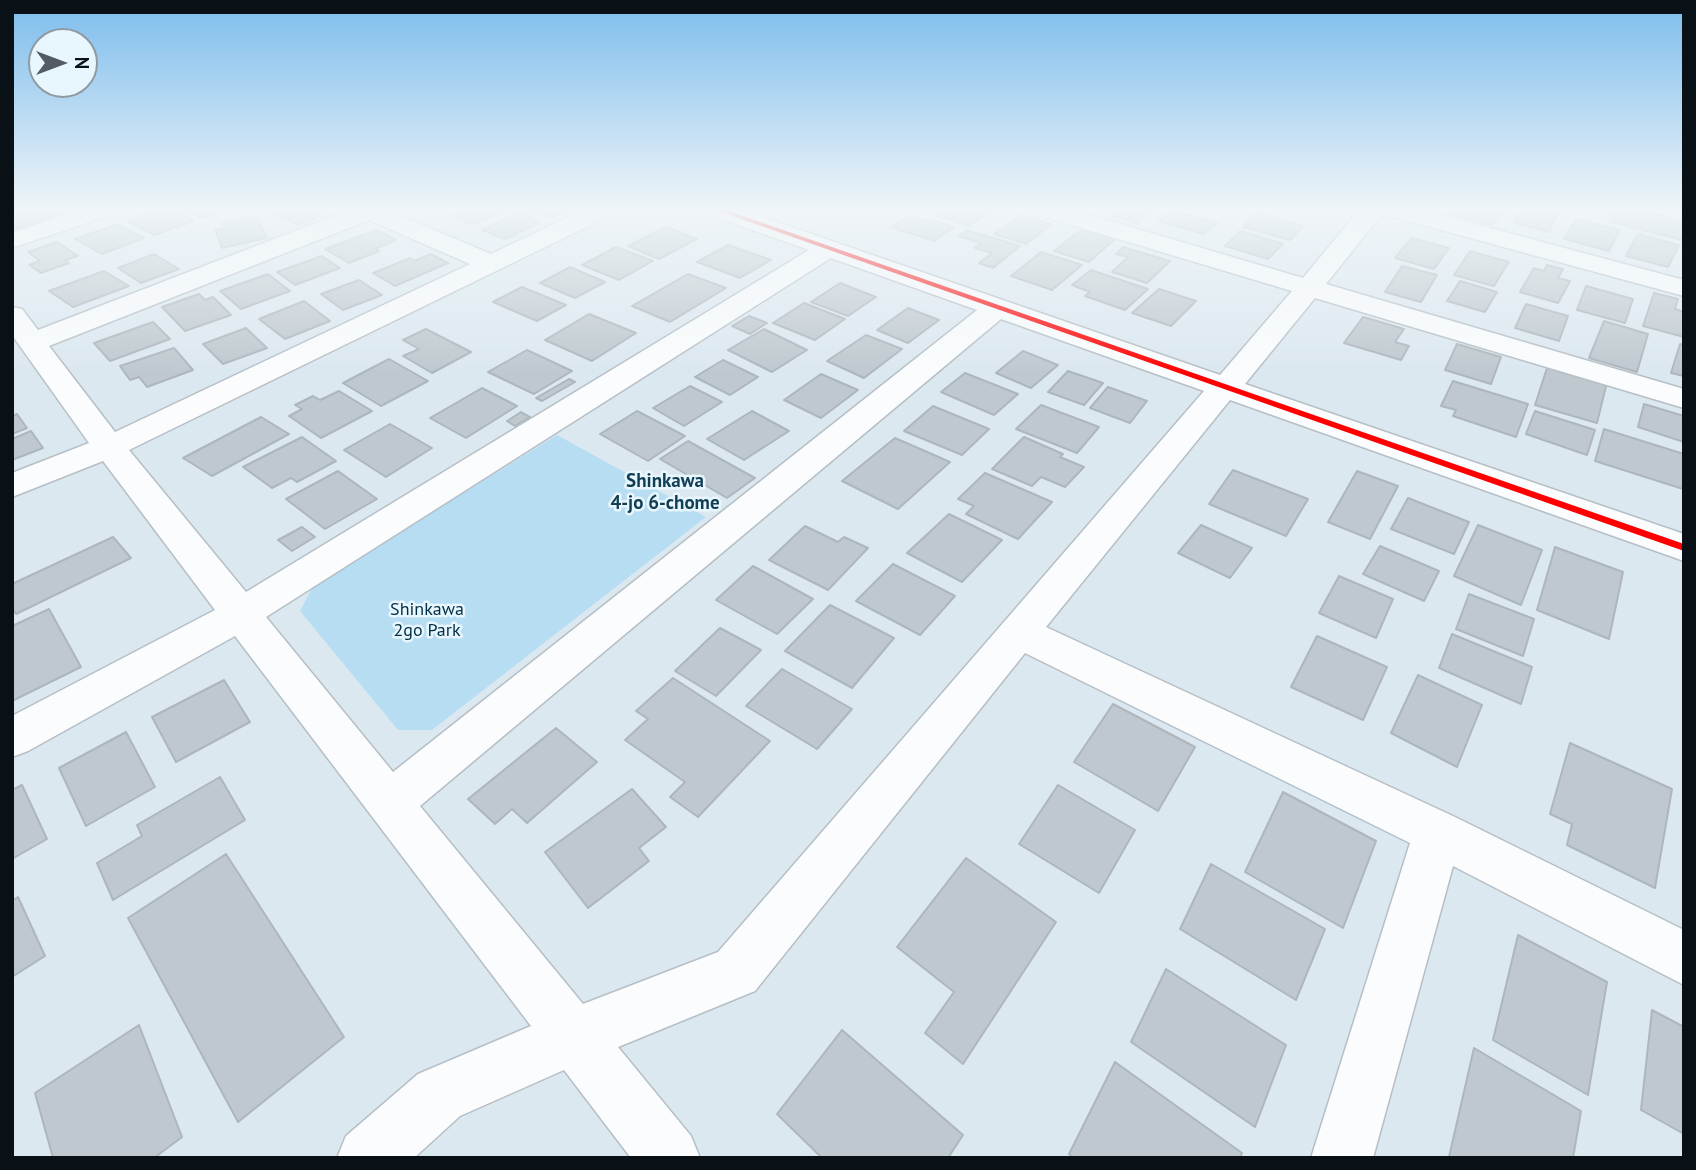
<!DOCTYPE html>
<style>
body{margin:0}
#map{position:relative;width:1696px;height:1170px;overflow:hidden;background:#dce8f0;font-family:"PT Sans",sans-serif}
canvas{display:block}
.frame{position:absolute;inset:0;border:14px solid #091116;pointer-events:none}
.north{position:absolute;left:28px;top:28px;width:70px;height:70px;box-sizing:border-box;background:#e8f6fe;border:2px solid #8f9aa1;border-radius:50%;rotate:90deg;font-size:19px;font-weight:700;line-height:28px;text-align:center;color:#091116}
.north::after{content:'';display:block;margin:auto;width:24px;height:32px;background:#535c62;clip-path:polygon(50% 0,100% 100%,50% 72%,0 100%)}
</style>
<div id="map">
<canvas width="1696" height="1170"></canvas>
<div class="frame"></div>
<div class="north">N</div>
</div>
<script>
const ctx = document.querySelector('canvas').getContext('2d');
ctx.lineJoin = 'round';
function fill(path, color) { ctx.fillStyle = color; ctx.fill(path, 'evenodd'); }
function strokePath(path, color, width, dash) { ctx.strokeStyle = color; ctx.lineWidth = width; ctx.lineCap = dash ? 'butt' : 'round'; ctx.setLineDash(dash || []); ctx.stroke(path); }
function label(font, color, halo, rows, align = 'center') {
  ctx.font = font + ' "PT Sans",sans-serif'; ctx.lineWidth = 5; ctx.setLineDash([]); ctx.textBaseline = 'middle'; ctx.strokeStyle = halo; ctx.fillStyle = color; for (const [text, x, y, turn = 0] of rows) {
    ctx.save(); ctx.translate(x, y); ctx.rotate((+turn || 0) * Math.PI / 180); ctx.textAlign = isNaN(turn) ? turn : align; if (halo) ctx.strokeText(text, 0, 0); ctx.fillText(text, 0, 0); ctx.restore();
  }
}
const green = new Path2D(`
 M 557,435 L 706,517 L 432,730 L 398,730 L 300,611 L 313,586 Z`);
const building = new Path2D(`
 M 27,209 L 54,209 L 62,214 L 12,230 L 12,214 Z
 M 160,209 L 173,209 L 194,221 L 154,235 L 128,221 Z
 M 184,209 L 225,209 L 202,218 Z
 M 307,209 L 321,215 L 299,225 L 267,210 Z
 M 467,209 L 505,209 L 507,210 L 477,223 L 467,223 L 452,216 Z
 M 530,209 L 569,209 L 552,218 Z
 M 947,209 L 993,209 L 970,226 L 937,216 Z
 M 1112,209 L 1152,209 L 1136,223 L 1112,216 L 1118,211 Z
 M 1452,209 L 1503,209 L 1493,225 L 1449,214 Z
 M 1522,209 L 1536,209 L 1557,214 L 1549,232 L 1514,223 Z
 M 1616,209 L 1636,209 L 1684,222 L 1684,236 L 1682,240 L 1609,221 Z
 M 1172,210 L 1217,223 L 1204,234 L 1158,221 Z
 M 521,212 L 531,216 L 526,218 L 539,223 L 505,239 L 482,230 Z
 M 1257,213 L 1303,226 L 1290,240 L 1243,227 Z
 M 1021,215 L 1052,224 L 1026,244 L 994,234 Z
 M 256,216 L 267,238 L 222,248 L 215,230 L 225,228 L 223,223 Z
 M 908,216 L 924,221 L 928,219 L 954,227 L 934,241 L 891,227 Z
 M 1576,219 L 1620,230 L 1609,251 L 1564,239 Z
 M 118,224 L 144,238 L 102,254 L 75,239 Z
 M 666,227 L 697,239 L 659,259 L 628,246 Z
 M 1082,229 L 1115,239 L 1089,262 L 1054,251 Z
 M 377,230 L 396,240 L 375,249 L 379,251 L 349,263 L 325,249 Z
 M 967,230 L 1020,246 L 993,268 L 979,263 L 992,253 L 975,248 L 981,243 L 959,236 Z
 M 1240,231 L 1283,244 L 1268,259 L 1225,246 Z
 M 1638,234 L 1679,245 L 1668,267 L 1626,256 Z
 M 1411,238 L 1449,248 L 1434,269 L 1395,258 Z
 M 57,242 L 78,256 L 65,260 L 69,263 L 41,273 L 29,265 L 40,261 L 28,252 Z
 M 728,245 L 771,260 L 740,278 L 697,262 Z
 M 616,247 L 653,261 L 619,280 L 582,265 Z
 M 1123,247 L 1170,261 L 1147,283 L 1112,272 L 1128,257 L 1116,254 Z
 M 1470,251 L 1509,262 L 1494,286 L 1454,275 Z
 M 1041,252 L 1082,265 L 1052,290 L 1011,276 Z
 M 154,254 L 179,269 L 141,283 L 118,268 Z
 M 431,254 L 448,263 L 395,286 L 373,273 L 410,258 L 414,261 Z
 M 322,256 L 340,268 L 295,285 L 277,272 Z
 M 1547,265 L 1563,269 L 1558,278 L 1570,281 L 1558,303 L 1520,292 L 1534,268 L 1544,271 Z
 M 1402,266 L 1437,275 L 1421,302 L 1385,292 Z
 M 570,267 L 605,282 L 575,298 L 540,283 Z
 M 1091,270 L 1148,289 L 1125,310 L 1085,296 L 1090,292 L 1072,285 Z
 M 104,271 L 129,286 L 73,307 L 49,291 Z
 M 268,274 L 290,291 L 241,309 L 220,291 Z
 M 688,274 L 726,288 L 670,322 L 632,306 Z
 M 359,280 L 382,295 L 343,310 L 321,294 Z
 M 1460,281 L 1497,292 L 1485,312 L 1447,301 Z
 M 840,283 L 876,297 L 848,316 L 811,302 Z
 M 1586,286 L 1633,299 L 1625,323 L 1577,310 Z
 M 522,287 L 566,305 L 537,321 L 493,302 Z
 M 1159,289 L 1196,301 L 1171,326 L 1132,313 Z
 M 1654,293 L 1678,299 L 1675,309 L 1684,312 L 1684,337 L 1643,326 Z
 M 199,294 L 205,300 L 213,297 L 231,315 L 185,331 L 162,307 Z
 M 304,301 L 330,321 L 285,339 L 259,319 Z
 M 804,303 L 845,319 L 815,340 L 773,323 Z
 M 1526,304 L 1568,316 L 1559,341 L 1515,328 Z
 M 908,308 L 939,320 L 908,343 L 877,330 Z
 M 589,314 L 636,333 L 592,361 L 545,340 Z
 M 749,316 L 767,323 L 750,334 L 732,326 Z
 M 1363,317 L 1404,329 L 1395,342 L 1409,346 L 1401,360 L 1344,343 Z
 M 1604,321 L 1648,334 L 1637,372 L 1589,358 Z
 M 153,322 L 170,339 L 110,361 L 94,343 Z
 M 246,328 L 267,348 L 223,364 L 203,344 Z
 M 426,329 L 471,352 L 432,373 L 403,356 L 419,349 L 403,340 Z
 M 764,329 L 807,350 L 772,372 L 728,350 Z
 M 866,335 L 902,349 L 864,378 L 827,361 Z
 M 1457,344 L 1501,357 L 1491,384 L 1445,370 Z
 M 1680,344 L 1684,345 L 1684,376 L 1671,373 Z
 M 174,348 L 193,370 L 147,387 L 139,377 L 130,380 L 120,366 Z
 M 527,350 L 572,371 L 534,394 L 488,372 Z
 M 1023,351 L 1058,365 L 1031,388 L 996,373 Z
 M 389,359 L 428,381 L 381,406 L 343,383 Z
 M 723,360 L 758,377 L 730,395 L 695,377 Z
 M 1548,365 L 1607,382 L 1597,423 L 1535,405 Z
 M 1068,371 L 1103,383 L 1084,405 L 1048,392 Z
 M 965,373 L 1018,394 L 994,415 L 941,392 Z
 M 821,374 L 858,390 L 821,418 L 784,400 Z
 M 569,379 L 575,382 L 542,401 L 536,398 Z
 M 1453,381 L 1528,404 L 1516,437 L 1453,416 L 1456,410 L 1441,406 Z
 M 690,386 L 722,402 L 684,426 L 653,408 Z
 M 1108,387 L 1147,401 L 1130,423 L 1090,408 Z
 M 482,388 L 517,406 L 466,438 L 430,418 Z
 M 339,391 L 372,411 L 321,438 L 289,416 L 302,409 L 295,405 L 313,396 L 320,400 Z
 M 1644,404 L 1684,416 L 1684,442 L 1638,427 Z
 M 1041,405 L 1099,427 L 1077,453 L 1016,429 Z
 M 933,406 L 989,429 L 962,455 L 904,431 Z
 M 637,411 L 685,436 L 648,461 L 600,434 Z
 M 752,411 L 789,431 L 744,460 L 707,439 Z
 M 1535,411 L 1595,430 L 1587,455 L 1526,434 Z
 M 521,412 L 530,417 L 515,426 L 507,421 Z
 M 17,414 L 27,428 L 12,434 L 12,416 Z
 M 261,417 L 289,434 L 212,476 L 183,458 Z
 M 390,424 L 432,448 L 386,477 L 344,450 Z
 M 1604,429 L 1684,454 L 1683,489 L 1595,461 Z
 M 31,431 L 43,448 L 12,460 L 12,439 Z
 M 302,437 L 336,461 L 297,482 L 291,478 L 272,488 L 243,467 Z
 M 1024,437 L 1063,454 L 1060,457 L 1084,467 L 1065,487 L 1041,477 L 1032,486 L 992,469 Z
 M 895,438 L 950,462 L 898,509 L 842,481 Z
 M 688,441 L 755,478 L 727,498 L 660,459 Z
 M 1233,470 L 1308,499 L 1286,536 L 1209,504 Z
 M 338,471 L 377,499 L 325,529 L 286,499 Z
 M 1357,471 L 1398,486 L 1370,539 L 1328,522 Z
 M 985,473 L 1052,502 L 1018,539 L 966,514 L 974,506 L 958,499 Z
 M 1408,498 L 1469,522 L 1454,554 L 1391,529 Z
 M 949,514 L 1002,540 L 962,582 L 907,553 Z
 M 1201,525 L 1252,548 L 1230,578 L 1178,553 Z
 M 1478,525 L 1542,550 L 1521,605 L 1454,576 Z
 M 805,526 L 838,542 L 844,537 L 868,548 L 828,590 L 769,560 Z
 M 302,527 L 315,537 L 292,551 L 278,540 Z
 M 113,537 L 131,558 L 16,614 L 12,608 L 12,584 Z
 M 1380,546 L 1439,571 L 1424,601 L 1363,574 Z
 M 1555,547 L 1623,572 L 1609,639 L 1537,610 Z
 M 893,564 L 955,596 L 920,635 L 856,601 Z
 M 753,566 L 813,599 L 777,634 L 716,600 Z
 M 1339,576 L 1393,599 L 1376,638 L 1319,613 Z
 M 1469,594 L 1534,619 L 1523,656 L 1456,629 Z
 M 830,605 L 894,638 L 852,688 L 785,651 Z
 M 49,609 L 81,667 L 12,701 L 12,626 Z
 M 720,628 L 761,650 L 716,696 L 675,671 Z
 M 1452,634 L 1532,667 L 1521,704 L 1439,668 Z
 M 1317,636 L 1387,667 L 1363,720 L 1291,687 Z
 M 782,669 L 852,709 L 817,749 L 746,706 Z
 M 1418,675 L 1482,705 L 1457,767 L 1391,733 Z
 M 673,678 L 770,741 L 698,817 L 670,797 L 685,782 L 625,740 L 648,719 L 636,711 Z
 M 224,680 L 250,722 L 176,762 L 152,717 Z
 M 1113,704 L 1195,747 L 1158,811 L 1074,762 Z
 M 556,728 L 597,762 L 527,823 L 512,809 L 495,824 L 468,799 Z
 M 126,732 L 155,787 L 86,826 L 59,768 Z
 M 1570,743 L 1672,789 L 1655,888 L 1567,845 L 1572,824 L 1550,814 Z
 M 220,777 L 245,820 L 113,900 L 97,863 L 142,836 L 137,825 Z
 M 22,785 L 47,839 L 12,859 L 12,790 Z
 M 1058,785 L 1135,830 L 1099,893 L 1019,844 Z
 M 632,789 L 666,827 L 639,848 L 649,861 L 588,908 L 545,852 Z
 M 1283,792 L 1376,841 L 1343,928 L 1245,872 Z
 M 226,854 L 344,1037 L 238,1122 L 128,918 Z
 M 966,858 L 1056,922 L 963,1064 L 925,1033 L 954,992 L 897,947 Z
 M 1211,864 L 1325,929 L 1296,1000 L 1180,929 Z
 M 18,897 L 45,956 L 12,977 L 12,901 Z
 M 1518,935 L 1607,982 L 1588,1095 L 1493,1040 Z
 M 1166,969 L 1286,1045 L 1255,1127 L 1131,1042 Z
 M 1652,1010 L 1684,1027 L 1684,1134 L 1641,1110 Z
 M 139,1025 L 182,1137 L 154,1158 L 53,1158 L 35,1093 Z
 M 842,1030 L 963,1135 L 948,1158 L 822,1158 L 777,1114 Z
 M 1474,1048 L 1581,1111 L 1573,1158 L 1449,1157 Z
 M 1115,1062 L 1242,1153 L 1240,1158 L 1074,1158 L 1069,1154 Z`);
const minor = new Path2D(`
 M 81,209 L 116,209 L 113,214 L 12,248 L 12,233 Z
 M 352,209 L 384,209 L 491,254 L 585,209 L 616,209 L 613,214 L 129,450 L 246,592 L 809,250 L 707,214 L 704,209 L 739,209 L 1220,375 L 1292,291 L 1035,214 L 1032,209 L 1070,209 L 1303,278 L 1360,209 L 1419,209 L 1684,280 L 1684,296 L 1382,214 L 1326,284 L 1684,389 L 1684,408 L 1315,298 L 1245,384 L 1684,534 L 1684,561 L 1230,400 L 1046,627 L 1455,817 L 1684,930 L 1684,985 L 1453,866 L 1373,1158 L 1311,1158 L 1410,843 L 1025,653 L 755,991 L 618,1047 L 691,1136 L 700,1158 L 631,1158 L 564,1070 L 460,1116 L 414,1158 L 337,1158 L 346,1136 L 418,1074 L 531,1026 L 235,636 L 28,751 L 12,757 L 12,716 L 215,610 L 103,461 L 12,497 L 12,473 L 89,443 L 12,335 L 12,307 L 22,309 L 38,330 ZM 369,220 L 470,264 L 115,432 L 49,346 ZM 831,258 L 977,310 L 393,772 L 266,617 ZM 1001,319 L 1204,391 L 718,952 L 583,1004 L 420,806 Z`);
const bus1 = new Path2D(`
 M 713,209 L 723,209 L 1684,544 L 1684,551 Z`);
const parkNames = [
 ["Shinkawa",427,610],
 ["2go Park",427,631]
];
const neighbourhoodNames = [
 ["Shinkawa",665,482],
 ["4-jo 6-chome",665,504]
];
fill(green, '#b7ddf3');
fill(building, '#bec8ce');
strokePath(building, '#adb6bc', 2);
strokePath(minor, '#b6bfc6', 3);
fill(minor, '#fafcfd');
fill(bus1, '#f00');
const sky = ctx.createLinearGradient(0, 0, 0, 373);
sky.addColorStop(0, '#7cbcec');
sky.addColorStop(0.56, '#eff5f8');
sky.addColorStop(1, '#eff5f800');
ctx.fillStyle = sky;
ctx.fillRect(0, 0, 1696, 373);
label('18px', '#002f44', '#e8f6fe', parkNames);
label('bold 19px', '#123e54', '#e8f6fe', neighbourhoodNames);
</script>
